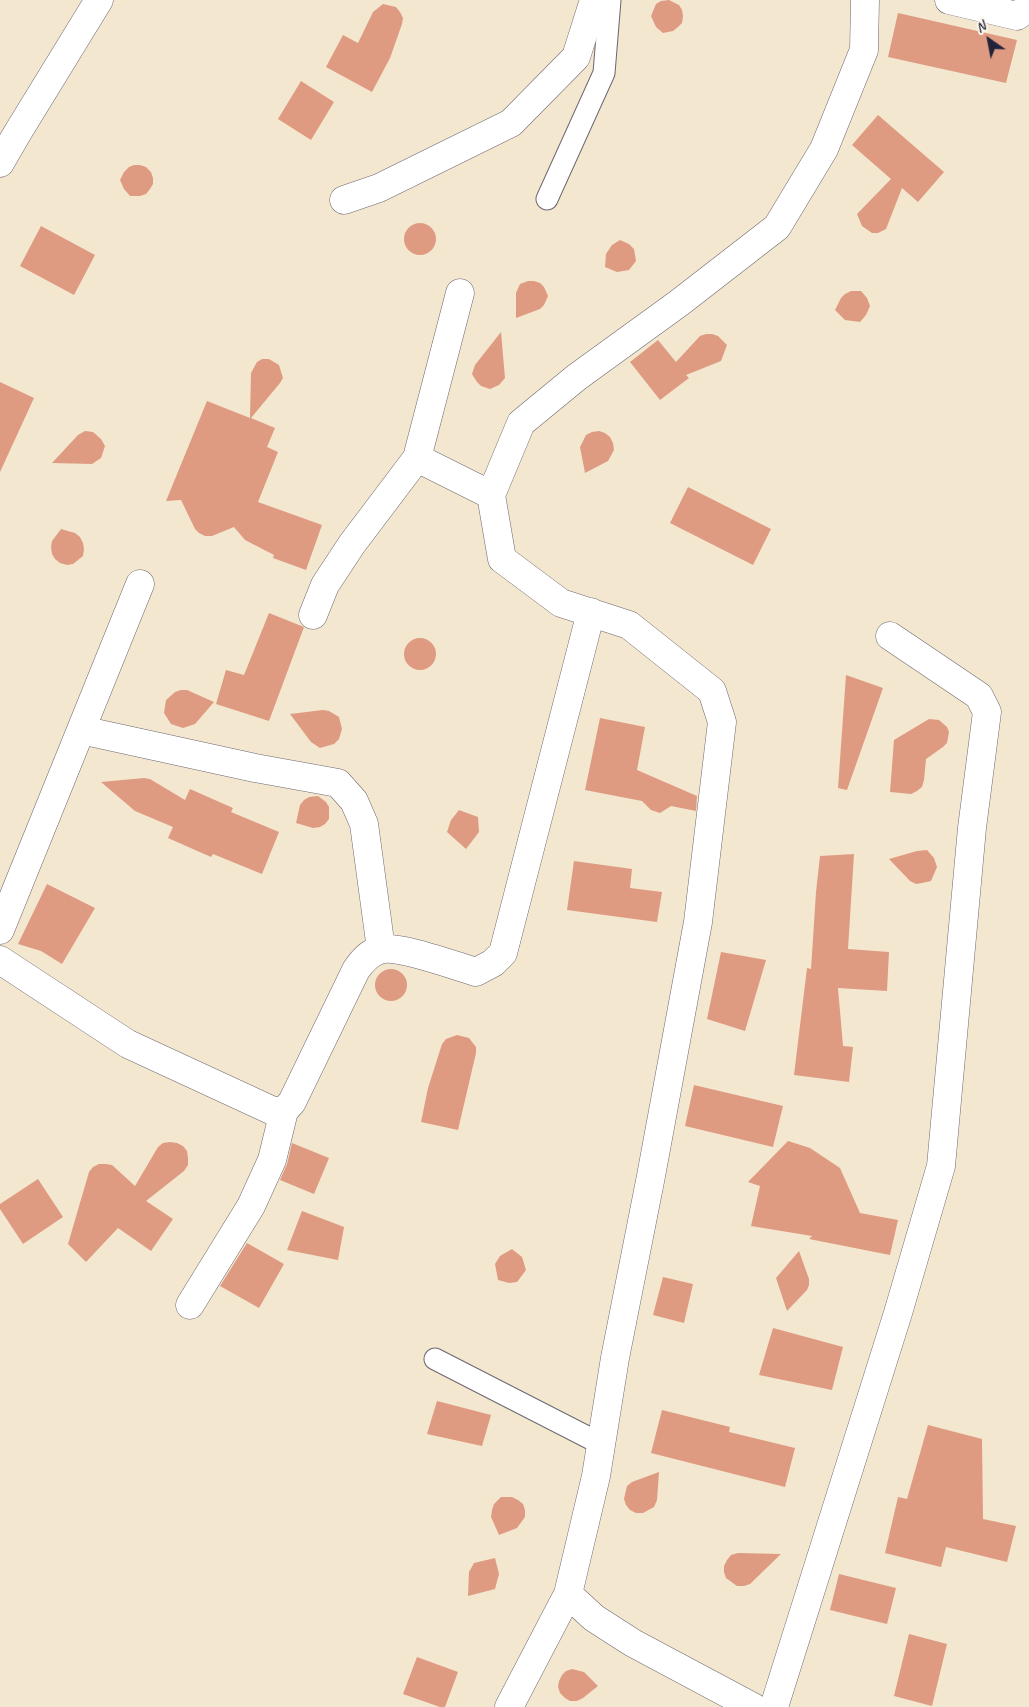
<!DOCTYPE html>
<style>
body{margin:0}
#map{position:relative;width:1029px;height:1707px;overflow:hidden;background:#f4e7cf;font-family:Caveat,sans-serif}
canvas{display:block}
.north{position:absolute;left:964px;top:15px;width:50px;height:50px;-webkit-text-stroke:4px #fbf7ec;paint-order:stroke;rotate:327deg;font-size:14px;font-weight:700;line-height:20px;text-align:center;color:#22223b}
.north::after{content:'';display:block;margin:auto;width:18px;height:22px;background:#22223b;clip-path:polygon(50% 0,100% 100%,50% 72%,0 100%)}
</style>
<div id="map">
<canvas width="1029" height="1707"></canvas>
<div class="north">N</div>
</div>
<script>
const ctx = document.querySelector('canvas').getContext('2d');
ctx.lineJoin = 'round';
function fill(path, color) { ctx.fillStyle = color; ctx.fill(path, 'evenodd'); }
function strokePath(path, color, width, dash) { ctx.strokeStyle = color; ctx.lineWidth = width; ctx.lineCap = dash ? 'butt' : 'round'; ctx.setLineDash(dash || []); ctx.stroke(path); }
const building = new Path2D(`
 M 669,0 L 679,5 L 682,10 L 683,16 L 682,23 L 678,27 L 673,31 L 663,33 L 656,27 L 651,16 L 656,4 L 661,1 Z
 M 383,4 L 396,7 L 400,12 L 403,18 L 402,24 L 390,58 L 372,92 L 326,67 L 343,35 L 358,43 L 373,12 Z
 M 898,13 L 1017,40 L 1006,83 L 888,57 Z
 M 301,81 L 334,102 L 311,140 L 278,119 Z
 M 878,115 L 944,172 L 918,202 L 902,188 L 886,229 L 878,233 L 872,233 L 862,226 L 857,214 L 891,179 L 852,145 Z
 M 134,165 L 140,165 L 146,167 L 151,172 L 153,178 L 153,184 L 150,189 L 146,194 L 140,196 L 130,196 L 124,189 L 120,180 L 124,172 L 129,167 Z
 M404 239a16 16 0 1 1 32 0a16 16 0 1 1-32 0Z
 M 41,226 L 95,255 L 74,295 L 20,266 Z
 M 620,240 L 629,244 L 634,249 L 636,261 L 629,270 L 617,272 L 605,267 L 606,254 L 612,245 Z
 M 528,281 L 534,281 L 540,283 L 544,287 L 548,296 L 544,305 L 540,309 L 516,318 L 516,293 L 520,284 Z
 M 851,291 L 861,291 L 867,298 L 870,306 L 866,315 L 860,322 L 845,320 L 835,310 L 841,298 L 845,294 Z
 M 501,332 L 505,378 L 499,385 L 490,389 L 481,386 L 477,382 L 472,374 L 475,365 Z
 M 706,334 L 712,334 L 718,336 L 727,345 L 721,361 L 686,375 L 689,378 L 660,400 L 630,362 L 658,340 L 676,362 L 700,336 Z
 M 262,359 L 269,359 L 279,365 L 283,378 L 280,383 L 251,418 L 275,428 L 267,447 L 278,452 L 258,502 L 322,525 L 306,570 L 273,558 L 274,555 L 245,540 L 234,527 L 212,536 L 205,536 L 199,533 L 195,529 L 181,500 L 166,501 L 207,401 L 250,418 L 251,373 L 257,362 Z
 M 0,382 L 34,398 L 0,472 Z
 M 85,431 L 93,432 L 101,439 L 105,446 L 101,458 L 92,464 L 52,463 L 78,435 Z
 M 599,431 L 605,433 L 610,437 L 613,443 L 614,450 L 608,461 L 585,473 L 580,447 L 586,435 L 592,432 Z
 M 688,487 L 771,529 L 753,565 L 670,523 Z
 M 61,529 L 75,533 L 80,537 L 83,543 L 84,549 L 83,556 L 73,564 L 67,565 L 60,563 L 55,559 L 52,554 L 51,547 L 52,541 Z
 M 269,613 L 304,627 L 269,721 L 216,704 L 226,670 L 244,675 Z
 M404 654a16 16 0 1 1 32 0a16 16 0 1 1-32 0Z
 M 846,675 L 883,688 L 847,790 L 838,788 Z
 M 181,690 L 187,690 L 214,702 L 195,724 L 183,728 L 171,724 L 164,713 L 166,700 L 175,692 Z
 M 323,710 L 329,711 L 339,717 L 342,729 L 339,739 L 334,744 L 320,748 L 311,742 L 290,714 Z
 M 600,718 L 645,727 L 637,770 L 697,796 L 696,811 L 671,806 L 660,813 L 651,810 L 642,801 L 585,790 Z
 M 929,719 L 939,720 L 947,727 L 949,732 L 947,743 L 943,747 L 926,759 L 924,780 L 922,787 L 917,791 L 911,794 L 890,792 L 894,740 Z
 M 144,778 L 150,779 L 185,800 L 190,789 L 233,808 L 231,812 L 279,832 L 262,874 L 213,854 L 211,857 L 168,838 L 173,827 L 135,811 L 101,782 Z
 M 318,796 L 326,802 L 329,807 L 329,819 L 325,824 L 320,827 L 313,828 L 296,823 L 300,805 L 304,800 L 309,797 Z
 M 459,810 L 478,817 L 479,832 L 466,849 L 447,832 L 451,820 Z
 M 927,850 L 934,858 L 937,867 L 931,881 L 922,883 L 916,884 L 910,881 L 889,859 L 917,851 Z
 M 854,854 L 848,949 L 889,952 L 887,991 L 838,988 L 843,1046 L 853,1047 L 849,1082 L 794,1075 L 807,968 L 811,969 L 816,892 L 820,856 Z
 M 574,861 L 632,869 L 630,888 L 662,892 L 657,922 L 567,910 Z
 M 47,884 L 95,908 L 62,964 L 41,951 L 18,944 Z
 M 721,952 L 766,960 L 745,1031 L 707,1019 Z
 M375 985a16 16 0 1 1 32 0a16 16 0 1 1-32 0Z
 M 457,1035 L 469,1038 L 472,1042 L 476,1047 L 476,1053 L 458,1130 L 421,1122 L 428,1088 L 442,1044 L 446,1039 Z
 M 694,1085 L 783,1106 L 773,1147 L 685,1126 Z
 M 788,1141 L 810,1148 L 840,1168 L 860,1213 L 898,1220 L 890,1255 L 809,1239 L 812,1236 L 751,1226 L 760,1186 L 748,1182 Z
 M 170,1142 L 177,1143 L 183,1146 L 187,1151 L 188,1158 L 188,1165 L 184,1171 L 146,1201 L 173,1219 L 151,1251 L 118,1228 L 86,1262 L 68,1244 L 89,1172 L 93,1167 L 99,1164 L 106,1164 L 112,1165 L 135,1186 L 158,1147 L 163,1143 Z
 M 292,1143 L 329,1158 L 314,1194 L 280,1180 L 287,1164 Z
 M 38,1179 L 63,1217 L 23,1244 L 0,1209 L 0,1204 Z
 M 302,1211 L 344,1227 L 338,1260 L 287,1250 Z
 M 247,1243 L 284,1264 L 259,1308 L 220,1286 Z
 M 512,1249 L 522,1257 L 526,1270 L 517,1282 L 509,1283 L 498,1280 L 495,1264 L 500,1256 Z
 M 799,1251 L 809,1279 L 809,1285 L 807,1290 L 787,1311 L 776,1278 Z
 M 663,1277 L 693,1284 L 684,1323 L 653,1315 Z
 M 773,1328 L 843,1347 L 832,1390 L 759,1375 Z
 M 437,1401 L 491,1415 L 482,1446 L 427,1434 Z
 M 662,1410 L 730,1427 L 729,1432 L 795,1448 L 785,1487 L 651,1453 Z
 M 928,1425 L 982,1439 L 983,1519 L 1016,1526 L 1007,1562 L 946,1547 L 941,1567 L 885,1553 L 898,1497 L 907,1499 Z
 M 659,1472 L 657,1500 L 654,1507 L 643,1513 L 636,1513 L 630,1510 L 626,1505 L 624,1499 L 627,1486 L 632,1482 Z
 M 501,1497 L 512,1497 L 518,1500 L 523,1504 L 525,1510 L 525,1517 L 517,1528 L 499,1535 L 491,1517 L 492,1510 L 494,1504 Z
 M 738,1553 L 781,1554 L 750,1584 L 744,1586 L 737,1586 L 726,1578 L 724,1572 L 724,1566 L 727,1560 L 731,1555 Z
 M 495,1558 L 499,1574 L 495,1589 L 468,1596 L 469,1572 L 474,1563 Z
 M 839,1574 L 896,1588 L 887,1624 L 830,1610 Z
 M 909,1634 L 947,1644 L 932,1706 L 894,1696 Z
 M 417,1657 L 458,1672 L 445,1707 L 440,1707 L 403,1694 Z
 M 572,1669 L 584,1672 L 598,1686 L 583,1698 L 577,1701 L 570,1701 L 565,1698 L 560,1693 L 558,1687 L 559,1681 L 562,1675 L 566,1671 Z`);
const lane = new Path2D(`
 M 547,199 L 604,73 L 610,0
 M 435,1359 L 601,1444`);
const street = new Path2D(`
 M 949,0 L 1017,16 L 1029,7
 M 0,163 L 18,132 L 99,0
 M 344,200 L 379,188 L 511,123 L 576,57 L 594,0
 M 417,458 L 460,293
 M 313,615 L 325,585 L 352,544 L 417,458 L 491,495
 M 81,730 L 255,768 L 338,783 L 354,801 L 364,824 L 381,949
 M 0,930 L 140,584
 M 0,960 L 128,1044 L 273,1111 L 284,1111 L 292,1102 L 356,970 C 362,961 368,954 379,950 C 396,944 456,966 476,972 L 493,963 L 503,953 L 591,612
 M 190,1305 L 251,1206 L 272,1160 L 284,1111
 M 568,1594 L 596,1476 L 615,1358 L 651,1176 L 698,922 L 722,722 L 712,691 L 629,625 L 561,603 L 502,559 L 491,495 L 521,423 L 577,377 L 679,303 L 777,227 L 824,149 L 864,50 L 865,0
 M 509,1707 L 568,1594 L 594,1618 L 633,1643 L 753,1707
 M 774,1707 L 898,1313 L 941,1166 L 972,828 L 987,712 L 979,696 L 890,636`);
fill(building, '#de9b81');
strokePath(lane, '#6c676f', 23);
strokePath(street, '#6c676f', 29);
strokePath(lane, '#fff', 21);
strokePath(street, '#fff', 28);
</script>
